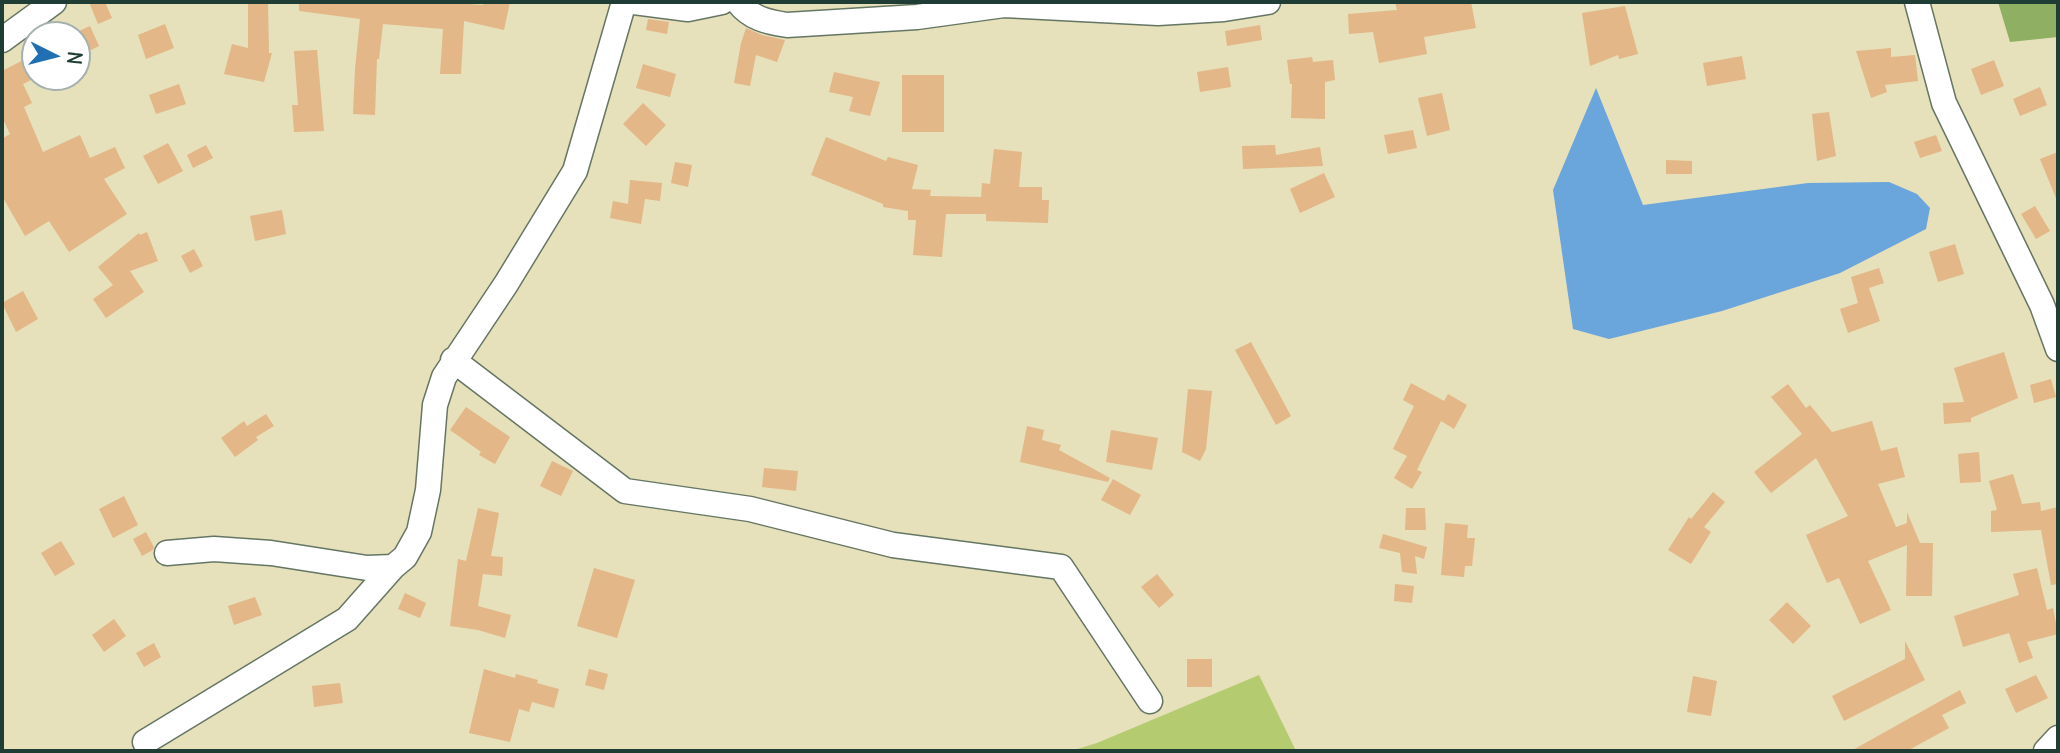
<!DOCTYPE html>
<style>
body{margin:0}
#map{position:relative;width:2060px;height:753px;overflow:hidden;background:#e6e0bb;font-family:Delius,sans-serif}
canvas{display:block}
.frame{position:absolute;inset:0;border:4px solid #1f3d34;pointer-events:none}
.north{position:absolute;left:21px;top:21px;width:70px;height:70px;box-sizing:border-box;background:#fff;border:2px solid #a5b1ae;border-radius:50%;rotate:96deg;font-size:19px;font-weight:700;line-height:28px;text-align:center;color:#1f3d34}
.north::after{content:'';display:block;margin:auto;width:24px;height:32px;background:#1f6fb2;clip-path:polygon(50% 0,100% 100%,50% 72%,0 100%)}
</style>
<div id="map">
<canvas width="2060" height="753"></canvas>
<div class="frame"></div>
<div class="north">N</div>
</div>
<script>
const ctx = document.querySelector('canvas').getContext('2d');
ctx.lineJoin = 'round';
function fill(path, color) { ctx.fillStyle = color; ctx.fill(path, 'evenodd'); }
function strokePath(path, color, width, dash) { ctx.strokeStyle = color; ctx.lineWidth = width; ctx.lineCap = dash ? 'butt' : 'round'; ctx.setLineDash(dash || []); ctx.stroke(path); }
const green = new Path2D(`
 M 1259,675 L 1296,751 L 1071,751 L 1097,743 Z`);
const forest = new Path2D(`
 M 1998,2 L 2058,2 L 2058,37 L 2010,42 Z`);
const water = new Path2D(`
 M 1596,88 L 1643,205 L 1808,183 L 1889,182 L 1917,194 L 1930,208 L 1926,229 L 1840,273 L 1722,311 L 1609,339 L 1573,329 L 1553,190 Z`);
const building = new Path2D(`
 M 89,2 L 105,2 L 112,18 L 98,24 Z
 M 248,2 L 268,2 L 269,53 L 272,53 L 264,82 L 224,74 L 232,44 L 248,48 Z
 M 299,2 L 444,2 L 483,5 L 484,2 L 510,2 L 504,30 L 464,21 L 461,74 L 440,74 L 443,29 L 383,24 L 379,59 L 377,59 L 375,115 L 353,114 L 355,69 L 360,19 L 299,11 Z
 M 1395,2 L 1471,2 L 1476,28 L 1424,37 L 1427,54 L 1379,63 L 1373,32 L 1349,34 L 1348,14 L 1397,10 Z
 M 1625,6 L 1638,54 L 1619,59 L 1618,55 L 1590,66 L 1582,13 Z
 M 648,19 L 669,22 L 667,34 L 646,30 Z
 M 165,24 L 174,48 L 146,59 L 138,35 Z
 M 1260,25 L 1262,40 L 1227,46 L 1225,31 Z
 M 90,26 L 99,46 L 77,57 L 77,32 Z
 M 746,28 L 762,35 L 785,40 L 777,62 L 756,55 L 750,86 L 734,83 L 741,43 Z
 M 1891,48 L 1891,57 L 1915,55 L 1918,81 L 1885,85 L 1887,92 L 1871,98 L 1856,51 Z
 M 317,50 L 324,131 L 294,132 L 292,105 L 298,105 L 294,51 Z
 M 35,54 L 35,78 L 23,84 L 32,103 L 24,107 L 43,152 L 80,135 L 90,158 L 115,147 L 125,168 L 104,179 L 127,214 L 69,252 L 49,221 L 25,236 L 2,196 L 2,139 L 10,134 L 2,117 L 2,71 Z
 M 1742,56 L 1746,79 L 1707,86 L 1703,63 Z
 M 1312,57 L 1313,62 L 1333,60 L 1335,80 L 1325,82 L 1325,119 L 1291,118 L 1292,84 L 1290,84 L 1287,60 Z
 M 1994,60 L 2004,86 L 1981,95 L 1971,69 Z
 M 643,64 L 676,74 L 670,97 L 636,88 Z
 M 1228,67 L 1231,87 L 1200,92 L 1197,72 Z
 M 834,72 L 880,82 L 870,116 L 849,111 L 853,97 L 829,92 Z
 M 902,75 L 944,75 L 944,132 L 902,132 Z
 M 179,84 L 186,104 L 156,114 L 149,95 Z
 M 2040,87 L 2047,105 L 2020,116 L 2013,99 Z
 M 1442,93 L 1450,130 L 1427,136 L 1418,98 Z
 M 643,103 L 666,125 L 646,146 L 623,124 Z
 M 1829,112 L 1836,156 L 1817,161 L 1812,114 Z
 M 1413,130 L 1417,148 L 1388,154 L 1384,135 Z
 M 1936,135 L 1942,151 L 1920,158 L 1914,142 Z
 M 826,137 L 886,161 L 888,157 L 918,165 L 912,189 L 931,190 L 930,196 L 981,197 L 982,183 L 990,184 L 994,149 L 1022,152 L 1019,187 L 1042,187 L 1042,200 L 1049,200 L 1048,223 L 986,221 L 986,214 L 946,214 L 942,257 L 913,255 L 916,220 L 908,220 L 908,211 L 883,207 L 883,204 L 811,175 Z
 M 168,143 L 183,171 L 158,184 L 143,156 Z
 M 206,145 L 213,158 L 193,168 L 187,155 Z
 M 1275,145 L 1276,155 L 1320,147 L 1323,166 L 1243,169 L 1242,146 Z
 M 2058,152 L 2058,203 L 2040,159 Z
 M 1666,160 L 1692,161 L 1692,174 L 1666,174 Z
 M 675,162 L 692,165 L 688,187 L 671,183 Z
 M 1324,173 L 1335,197 L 1300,213 L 1290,189 Z
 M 630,180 L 662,183 L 660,201 L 645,199 L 641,224 L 610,218 L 613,201 L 628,204 Z
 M 2035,206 L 2050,231 L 2036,239 L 2021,214 Z
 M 282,210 L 286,234 L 255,241 L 250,216 Z
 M 147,232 L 158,261 L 130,271 L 144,292 L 106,318 L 93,299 L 113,285 L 98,267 L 139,233 L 140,235 Z
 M 1955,244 L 1964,274 L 1938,282 L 1929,252 Z
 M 194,249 L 203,266 L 190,273 L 181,256 Z
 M 1879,268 L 1884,283 L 1869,288 L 1880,321 L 1848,333 L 1840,309 L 1858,303 L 1851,277 Z
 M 23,291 L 38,319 L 16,332 L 2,303 Z
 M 1251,342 L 1291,416 L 1276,425 L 1235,350 Z
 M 2004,352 L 2018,398 L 1971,418 L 1971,422 L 1944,424 L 1943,403 L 1964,402 L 1954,368 Z
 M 2051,379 L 2056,397 L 2034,403 L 2030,385 Z
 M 1411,383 L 1444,401 L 1448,394 L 1467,405 L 1454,429 L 1441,421 L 1417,470 L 1422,472 L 1412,489 L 1394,478 L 1407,456 L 1393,449 L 1414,406 L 1403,400 Z
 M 1788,384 L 1806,408 L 1810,405 L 1832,432 L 1872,421 L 1881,451 L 1897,447 L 1905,477 L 1878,484 L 1896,527 L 1907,523 L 1907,512 L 1920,543 L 1933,543 L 1932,596 L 1906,596 L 1907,545 L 1868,561 L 1891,610 L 1860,624 L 1839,578 L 1827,583 L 1806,535 L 1848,516 L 1816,458 L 1771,493 L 1754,472 L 1802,434 L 1771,397 Z
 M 1188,389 L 1212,391 L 1206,449 L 1200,461 L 1182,452 Z
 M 466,407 L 510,437 L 495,464 L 479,455 L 481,452 L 450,430 Z
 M 266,414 L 274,426 L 256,437 L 258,440 L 235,457 L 221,438 L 244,421 L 247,426 Z
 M 1027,426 L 1044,430 L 1042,440 L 1061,445 L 1059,450 L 1110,478 L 1108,482 L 1020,462 Z
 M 1111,430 L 1158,438 L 1152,470 L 1106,462 Z
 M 1979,452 L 1981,482 L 1960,483 L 1958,454 Z
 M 552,461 L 573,471 L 561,496 L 540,486 Z
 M 764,468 L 798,471 L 796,491 L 762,487 Z
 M 2013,474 L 2022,504 L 2040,502 L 2041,511 L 2058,507 L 2058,584 L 2051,585 L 2041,530 L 1991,532 L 1991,511 L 1997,510 L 1989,481 Z
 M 1113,479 L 1141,495 L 1130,515 L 1101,500 Z
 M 1713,492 L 1725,502 L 1704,527 L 1711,532 L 1691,564 L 1668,550 L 1689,517 L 1691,519 Z
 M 124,496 L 138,525 L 113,538 L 99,509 Z
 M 478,508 L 499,513 L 491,556 L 503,557 L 502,576 L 483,574 L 478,606 L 511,615 L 505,638 L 478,630 L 450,626 L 458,559 L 466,561 Z
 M 1406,508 L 1425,508 L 1426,530 L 1405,530 Z
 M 1445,523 L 1468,525 L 1467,538 L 1475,538 L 1472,566 L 1465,566 L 1464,577 L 1441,575 Z
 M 146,532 L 154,547 L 153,550 L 142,556 L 133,539 Z
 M 1383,534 L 1427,547 L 1424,559 L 1415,556 L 1417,574 L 1402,572 L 1400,553 L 1379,548 Z
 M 61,541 L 75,564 L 55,576 L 41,553 Z
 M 594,568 L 635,580 L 617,638 L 577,626 Z
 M 2037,568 L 2047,610 L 2053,608 L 2058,634 L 2027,642 L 2033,658 L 2019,663 L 2009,633 L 1963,647 L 1954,616 L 2019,595 L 2013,574 Z
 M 1157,574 L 1174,595 L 1159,608 L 1141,587 Z
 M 1395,584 L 1414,586 L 1412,603 L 1394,601 Z
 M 405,593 L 426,603 L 420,618 L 398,609 Z
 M 255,597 L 262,615 L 234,625 L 228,606 Z
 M 1787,602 L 1811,626 L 1793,644 L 1769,620 Z
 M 114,619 L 126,636 L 104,652 L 92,635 Z
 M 1905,641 L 1925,680 L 1844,721 L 1832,696 L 1905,659 Z
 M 154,643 L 161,657 L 144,667 L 136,653 Z
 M 1187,659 L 1212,659 L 1212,687 L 1187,687 Z
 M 484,669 L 515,678 L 516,674 L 538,680 L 537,683 L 559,689 L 554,708 L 532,702 L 529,712 L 519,709 L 510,742 L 469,733 Z
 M 589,669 L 608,674 L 604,690 L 585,685 Z
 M 2036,675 L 2048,698 L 2016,713 L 2005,689 Z
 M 1693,676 L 1717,681 L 1711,716 L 1687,712 Z
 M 340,683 L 343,703 L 314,707 L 312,686 Z
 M 1960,690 L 1966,703 L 1942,715 L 1949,728 L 1907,751 L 1851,751 Z`);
const minor = new Path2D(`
 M 634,2 L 688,9 L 722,2
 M 738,2 C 750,18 767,22 787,25 L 917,17 L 1004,5 L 1158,13 L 1224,9 L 1268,2
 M 1917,2 L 1944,103 L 2042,305 L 2058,349
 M 2,40 L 54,2
 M 453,360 L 625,491 L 750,509 L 893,545 L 1061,567 L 1150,701
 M 167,553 L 214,549 L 271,553 L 367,568 L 393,567 L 405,557 L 419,532 L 428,490 L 435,405 L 444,377 L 506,284 L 575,171 L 624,2
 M 145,742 L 347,619 L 393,567
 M 2046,751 L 2058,738`);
fill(green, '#b4cb6f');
fill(forest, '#8faf62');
fill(water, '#6aa5db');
fill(building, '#e3b787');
strokePath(minor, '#657663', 27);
strokePath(minor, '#fff', 24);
</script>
